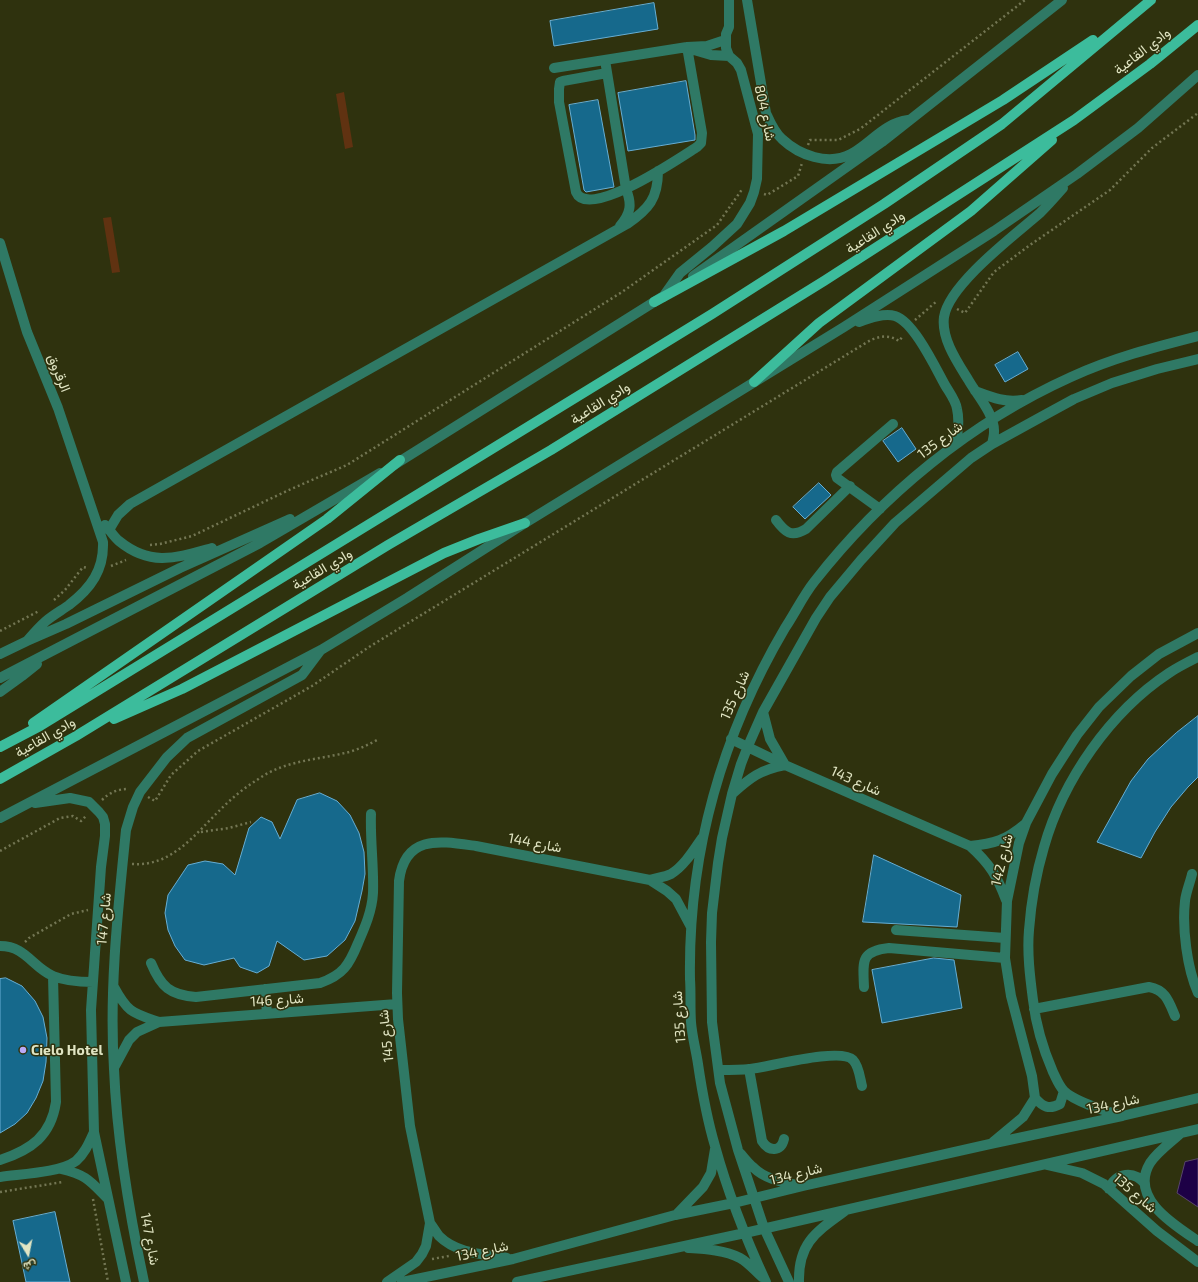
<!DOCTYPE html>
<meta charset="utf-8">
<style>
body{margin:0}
#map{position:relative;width:1198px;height:1282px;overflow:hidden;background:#2f320e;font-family:"Exo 2",Vazirmatn,sans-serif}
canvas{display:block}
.north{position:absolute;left:8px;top:1234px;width:40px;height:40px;-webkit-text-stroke:3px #2f320e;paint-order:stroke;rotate:170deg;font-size:11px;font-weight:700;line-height:16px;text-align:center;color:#e1e5c3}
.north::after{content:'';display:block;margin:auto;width:14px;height:18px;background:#e1e5c3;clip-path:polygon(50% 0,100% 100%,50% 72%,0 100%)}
</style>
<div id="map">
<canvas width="1198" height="1282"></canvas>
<div class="north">ش</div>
</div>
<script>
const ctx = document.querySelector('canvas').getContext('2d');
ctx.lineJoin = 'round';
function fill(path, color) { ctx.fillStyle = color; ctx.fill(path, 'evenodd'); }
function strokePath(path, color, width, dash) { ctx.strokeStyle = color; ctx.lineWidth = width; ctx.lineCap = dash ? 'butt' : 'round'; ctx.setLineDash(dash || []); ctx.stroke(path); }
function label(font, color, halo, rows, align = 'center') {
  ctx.font = font + ' "Exo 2",Vazirmatn,sans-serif'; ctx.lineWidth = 3; ctx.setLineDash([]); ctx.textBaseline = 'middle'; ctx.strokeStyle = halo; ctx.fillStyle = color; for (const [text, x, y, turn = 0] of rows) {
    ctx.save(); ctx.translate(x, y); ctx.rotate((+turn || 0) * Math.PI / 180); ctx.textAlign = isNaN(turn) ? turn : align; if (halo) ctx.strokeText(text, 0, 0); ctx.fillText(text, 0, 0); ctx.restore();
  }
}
const green = new Path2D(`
 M 344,92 L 353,147 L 345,149 L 336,94 Z
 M 111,217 L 120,272 L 112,273 L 103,218 Z`);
const water = new Path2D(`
 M 1198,1159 L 1198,1207 L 1177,1193 L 1185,1162 Z`);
const building = new Path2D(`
 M 654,3 L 658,29 L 554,46 L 550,21 Z
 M 686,81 L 695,135 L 695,140 L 628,151 L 618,93 Z
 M 598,100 L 614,187 L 586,192 L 584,190 L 569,105 Z
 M 1018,352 L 1028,369 L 1005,382 L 995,365 Z
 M 902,428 L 916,449 L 898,462 L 883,441 Z
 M 819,483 L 831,495 L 805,519 L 793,507 Z
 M 1198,716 L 1198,777 L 1188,787 L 1171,807 L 1155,832 L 1141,858 L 1097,842 L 1131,781 L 1148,759 L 1176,733 Z
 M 320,793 L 337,801 L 350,815 L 359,833 L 364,852 L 365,874 L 362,891 L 355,921 L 345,940 L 327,956 L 304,960 L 277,941 L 269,966 L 257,973 L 240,967 L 234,958 L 204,965 L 185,960 L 175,946 L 168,930 L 165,913 L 168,895 L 188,865 L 205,861 L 223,864 L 235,875 L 249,828 L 261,817 L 272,822 L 280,839 L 297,800 Z
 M 874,855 L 961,895 L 957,927 L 863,922 Z
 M 934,958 L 954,960 L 962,1008 L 882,1023 L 872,970 Z
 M 6,978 L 22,986 L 35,1001 L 43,1017 L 47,1038 L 46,1062 L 43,1081 L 36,1098 L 27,1113 L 15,1124 L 0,1133 L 0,979 Z
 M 55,1212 L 70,1282 L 26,1282 L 13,1221 Z`);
const path = new Path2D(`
 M 808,145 L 810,140 L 838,140 L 860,129 L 1025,0
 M 764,194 L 767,195 L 798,176 L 802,163
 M 957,309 L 965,313 L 994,272 L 1030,245 L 1110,190 L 1152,148 L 1198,113
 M 915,320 L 937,301
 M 150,545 L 160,544 L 192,536 L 291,489 L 347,465 L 622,292 L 717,225 L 743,188
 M 111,566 L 126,560
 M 54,600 L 65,590 L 83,567 L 88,568
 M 0,631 L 39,611
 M 148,797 L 155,801 L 171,775 L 198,751 L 312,686 L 369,647 L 864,344 C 875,337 887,333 899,341 L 903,336
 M 102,800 C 110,792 118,789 129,789
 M 201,832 L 229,828 L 251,822
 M 0,851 L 60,818 L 73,816 L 81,821 L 87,815
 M 132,864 C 172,867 195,834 221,809 C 232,798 244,788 257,780 C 284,760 318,760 349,752 C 359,749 368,745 377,740
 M 25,942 L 29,938 L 71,914 L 88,910
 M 0,1192 L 63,1182
 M 93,1199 L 108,1282
 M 432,1259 L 449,1256`);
const minor = new Path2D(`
 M 747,0 L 766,113 C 770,122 774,132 782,139 C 799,155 828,166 851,154 C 871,143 884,123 908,120
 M 694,50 L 711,55 L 729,56
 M 605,60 L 626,189 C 632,204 631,213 620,226
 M 554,68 L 687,47 L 707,46 L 725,40
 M 607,73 L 563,81 L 560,82 L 559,89 L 559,102 L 576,192 C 588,221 681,157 697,147 L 701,143 L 702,133 L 687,47
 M 0,243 L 27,332 L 58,408 L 103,542 C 104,570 91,588 69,605 C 62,610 53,615 46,621 C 39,627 33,634 27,641
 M 693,276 L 882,142 L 1062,0
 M 663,297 L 680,273 L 712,247 L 737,224 L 750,203 L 754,192 L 757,179 L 758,134 L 741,70 L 737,63 L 729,56 L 726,48 L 726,34 L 729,27 L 729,0
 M 859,322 C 870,318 884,313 895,316 C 914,322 935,367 945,385 C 949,392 956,401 957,409 C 960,422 958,433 955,445
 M 975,391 C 991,397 1005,403 1022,400
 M 992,444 C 993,440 994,436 994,432 C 995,415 977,395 969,381 C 958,363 941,339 944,317 C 949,284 1016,234 1040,213 C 1048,205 1056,196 1063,188
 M 394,465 L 662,297
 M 880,509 L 837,478 L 836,475 L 837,472 L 893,424
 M 776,520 C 785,532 791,538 806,529 L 850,486
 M 105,525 C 110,530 114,537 119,541 C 151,567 176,558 212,548
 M 109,530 L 118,515 L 130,504 L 627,224 C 649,209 658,198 658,171
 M 0,654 L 27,641 L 66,624 L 180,568 L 290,519
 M 0,678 L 260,543 L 380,473
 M 0,692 L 22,676 L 37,664
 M 731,739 L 785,765 L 970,846 C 990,864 997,876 1006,900
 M 732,794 C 751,777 760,770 785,765 L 770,739 L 763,712
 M 35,803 L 70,798 L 89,802 L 99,812 L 103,817 L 105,824 L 105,836 L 101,867 L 91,1010 L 94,1132 L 126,1282
 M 0,818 L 321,650 L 407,598 L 525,523 L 844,327 L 994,231 L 1077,174 L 1138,128 L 1198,75
 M 970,846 C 994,844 1006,840 1025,824
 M 1192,874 C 1190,883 1186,892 1185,901 C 1182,928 1187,968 1198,993
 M 650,880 C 656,878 665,877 671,874 C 684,866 693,851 702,838
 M 896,930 L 1005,938
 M 0,946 C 26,946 32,967 53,976 C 65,981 79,982 93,982
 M 151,963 C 161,987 170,995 196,997 L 320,983 C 343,975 349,965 358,943 C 365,927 372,911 373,893 C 374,867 370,840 371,814
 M 114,987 C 128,1013 133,1013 159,1022
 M 864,987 C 863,962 860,951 889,948 L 1005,958
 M 265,989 L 267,1014
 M 1034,1009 L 1149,987 C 1166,990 1169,1002 1175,1016
 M 115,1066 L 129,1040 L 137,1032 L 159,1022 L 397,1004
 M 749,1069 L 762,1141 C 769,1152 781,1152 784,1139
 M 719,1070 C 729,1070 740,1070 750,1069 C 769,1067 841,1047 853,1060 C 859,1066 860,1078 862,1086
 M 1035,1098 C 1043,1107 1049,1110 1060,1104 L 1064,1091
 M 1122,1116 C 1106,1111 1075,1102 1064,1091 C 1059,1086 1056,1078 1053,1072 C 1043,1049 1036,1026 1033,1000 C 1030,977 1027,953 1029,930 C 1031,903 1036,874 1044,847 C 1063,780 1110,712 1169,673 C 1178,667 1188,662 1198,657
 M 1181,1133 C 1171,1142 1157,1152 1150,1163 C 1129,1198 1174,1225 1198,1241
 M 993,1142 L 1023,1117 L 1035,1098 L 1032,1076 L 1011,996 L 1005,958 L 1007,901 L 1019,843 L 1026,823 L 1052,774 L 1077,735 L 1099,707 L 1131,676 L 1159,654 L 1198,633
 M 741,1154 C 745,1159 749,1164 754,1168 C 766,1180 785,1182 801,1186
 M 0,1160 C 31,1150 51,1136 56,1102 L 53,976
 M 1047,1165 L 1082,1173 L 1104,1184 L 1157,1231 L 1198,1262
 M 61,1169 C 87,1175 90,1181 108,1199
 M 0,1177 C 20,1174 60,1173 76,1161 C 85,1153 89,1143 94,1132
 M 1109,1189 C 1116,1172 1134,1170 1145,1184
 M 676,1215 L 703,1187 L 711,1173 L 715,1149
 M 430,1223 C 433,1227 436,1232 439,1236 C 457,1254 484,1254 507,1258
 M 688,1248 C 705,1249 725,1250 740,1258 C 749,1263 755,1271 762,1277
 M 144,1282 C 129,1212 117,1141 114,1069 C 109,989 118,909 126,830 L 133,807 L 140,792 L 167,757 L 187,738 L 302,675 L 320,651
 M 387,1282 L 416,1262 L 422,1254 L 426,1246 L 430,1223 L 410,1126 L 398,1019 L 397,993 L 399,881 C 405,834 440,841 476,846 L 650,880 L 667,891 L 676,899 L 691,927
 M 402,1282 L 513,1259 L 675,1215 L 734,1203 L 803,1186 L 990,1144 L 1122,1116 L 1198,1098
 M 517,1282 L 745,1233 L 1198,1129
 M 766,1282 C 746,1239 728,1193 715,1146 C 707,1119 702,1091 698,1064 C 696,1050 692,1036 691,1022 C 690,1008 691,993 690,979 C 688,854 722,735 785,628 C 795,613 803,596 814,582 C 882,495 971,422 1071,377 C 1112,358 1155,347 1198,336
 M 789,1282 L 764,1228 L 738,1150 L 720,1083 L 712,1022 L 711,942 L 712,913 L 718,863 L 722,838 L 732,794 L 741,764 L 748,746 L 763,712 L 816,618 L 830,597 L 861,560 L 895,523 L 971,458 L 992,444 L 1041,417 L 1074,399 L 1112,383 L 1157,369 L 1198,359
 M 799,1282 C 798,1243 816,1232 845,1211`);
const major = new Path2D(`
 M 654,302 L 784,231 L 1003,100 L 1093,40
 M 754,382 L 819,323 L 971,211 L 1052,140
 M 114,719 L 182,689 L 444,553 L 479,539 L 525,523
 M 33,723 L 327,519 L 400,460
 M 0,747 L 40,726 L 712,314 L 884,204 L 1002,124 L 1151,0
 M 0,779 L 76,736 L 388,545 L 551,450 L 824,281 L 1074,120 L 1150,64 L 1198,25`);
const markers = [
 [23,1050,4,"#b9aaf7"]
];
const streetNames = [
 ["وادي القاعية",1142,51,-38],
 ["شارع 804",765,113,78],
 ["وادي القاعية",875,232,-33],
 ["الرقروق",59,373,68],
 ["وادي القاعية",600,403,-32],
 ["شارع 135",940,440,-37],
 ["وادي القاعية",322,569,-31],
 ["شارع 135",735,695,-66],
 ["وادي القاعية",45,737,-30],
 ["شارع 143",856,781,24],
 ["شارع 144",535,843,11],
 ["شارع 142",1002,860,-76],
 ["شارع 147",104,919,-85],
 ["شارع 146",277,1000,-4],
 ["شارع 135",679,1017,-94],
 ["شارع 145",386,1036,-96],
 ["شارع 134",1113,1104,-12],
 ["شارع 134",796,1174,-14],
 ["شارع 135",1135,1193,41],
 ["شارع 147",150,1239,79],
 ["شارع 134",482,1251,-12]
];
const poiNames = [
 ["Cielo Hotel",31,1050]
];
fill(green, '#603211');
fill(water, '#1d0046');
strokePath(water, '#58456c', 1);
fill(building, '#16698c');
strokePath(building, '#66aed4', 1);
strokePath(path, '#737653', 2.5, [2, 3]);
strokePath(minor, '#2f7965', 10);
strokePath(major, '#3cbc9c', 10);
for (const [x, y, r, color] of markers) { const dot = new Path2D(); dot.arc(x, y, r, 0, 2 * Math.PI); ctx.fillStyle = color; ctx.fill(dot); strokePath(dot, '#2f320e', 1.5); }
label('14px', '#e1e5c3', '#2f320e', streetNames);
label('bold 14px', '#e1e5c3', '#2f320e', poiNames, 'left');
</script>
